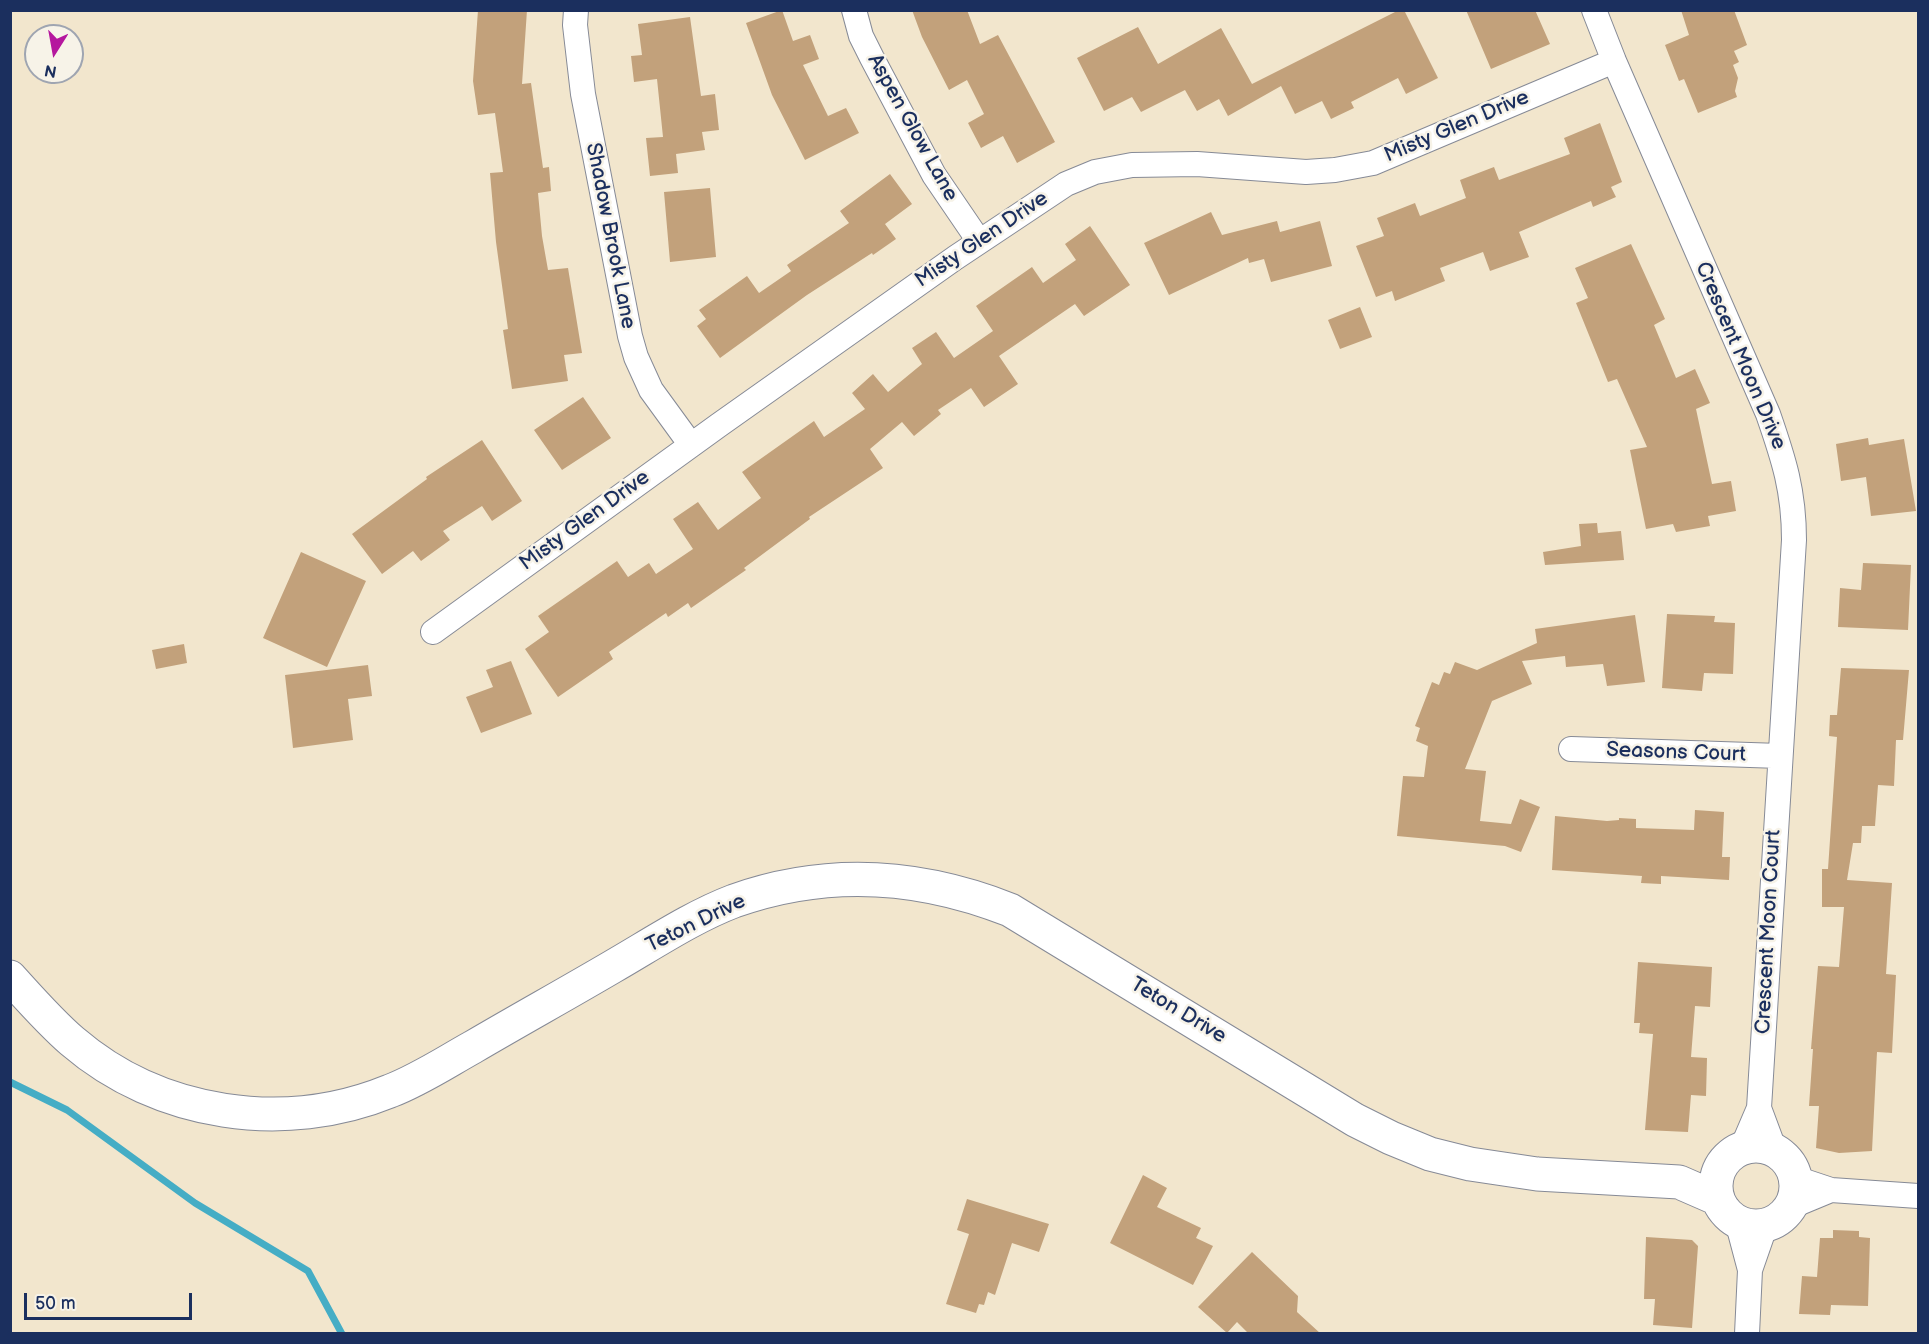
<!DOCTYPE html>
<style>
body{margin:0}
#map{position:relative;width:1929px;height:1344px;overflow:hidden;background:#f2e6cd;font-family:"Balsamiq Sans",sans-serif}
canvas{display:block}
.frame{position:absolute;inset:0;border:12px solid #1b2f5e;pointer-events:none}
.north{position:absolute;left:24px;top:24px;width:60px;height:60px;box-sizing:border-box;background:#f7f3e8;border:2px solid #9fa5b1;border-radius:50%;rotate:191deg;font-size:16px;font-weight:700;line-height:24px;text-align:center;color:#1b2f5e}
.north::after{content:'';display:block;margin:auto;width:21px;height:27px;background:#b5179e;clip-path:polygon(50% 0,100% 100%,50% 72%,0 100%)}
.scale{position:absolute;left:24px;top:1293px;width:168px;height:27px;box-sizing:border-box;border:3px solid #1b2f5e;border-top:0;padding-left:8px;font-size:18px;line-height:21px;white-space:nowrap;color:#1b2f5e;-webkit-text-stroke:4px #f7f3e8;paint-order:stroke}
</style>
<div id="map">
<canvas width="1929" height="1344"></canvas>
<div class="frame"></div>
<div class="north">N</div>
<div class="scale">50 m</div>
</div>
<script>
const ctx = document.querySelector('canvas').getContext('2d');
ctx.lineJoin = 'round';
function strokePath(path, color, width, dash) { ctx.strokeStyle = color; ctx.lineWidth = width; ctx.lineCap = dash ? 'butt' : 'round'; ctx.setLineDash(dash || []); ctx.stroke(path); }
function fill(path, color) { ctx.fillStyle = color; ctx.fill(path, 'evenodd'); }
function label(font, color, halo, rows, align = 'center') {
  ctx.font = font + ' "Balsamiq Sans",sans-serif'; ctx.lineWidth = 5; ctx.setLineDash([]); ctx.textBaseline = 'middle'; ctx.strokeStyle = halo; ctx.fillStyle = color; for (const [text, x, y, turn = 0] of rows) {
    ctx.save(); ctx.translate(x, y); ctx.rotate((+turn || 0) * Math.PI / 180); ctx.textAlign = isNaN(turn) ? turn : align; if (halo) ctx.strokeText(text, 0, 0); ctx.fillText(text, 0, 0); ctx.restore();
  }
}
const stream = new Path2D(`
 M 10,1082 L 67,1110 L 195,1203 L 308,1271 L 342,1334`);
const building = new Path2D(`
 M 478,10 L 527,10 L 522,84 L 531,83 L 543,168 L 549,167 L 551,191 L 538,193 L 542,236 L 548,270 L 568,268 L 582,353 L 564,355 L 568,381 L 512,389 L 503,330 L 508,329 L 496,242 L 490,173 L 503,172 L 495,113 L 478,115 L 473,81 Z
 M 782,10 L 793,41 L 810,35 L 819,59 L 803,65 L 828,116 L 846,108 L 859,133 L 805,160 L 772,95 L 746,23 Z
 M 912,10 L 967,10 L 980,44 L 998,35 L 1055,142 L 1017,163 L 1003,136 L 981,148 L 968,123 L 984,114 L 967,80 L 949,90 L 922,37 Z
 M 1399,10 L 1404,10 L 1438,78 L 1406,94 L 1398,78 L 1351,102 L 1354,108 L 1331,119 L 1322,101 L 1295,114 L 1281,86 L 1228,116 L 1219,99 L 1197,111 L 1185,90 L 1141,112 L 1132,97 L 1104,111 L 1077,58 L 1138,27 L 1158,64 L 1221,28 L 1252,84 Z
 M 1466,10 L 1535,10 L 1550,44 L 1491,69 Z
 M 1681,10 L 1734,10 L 1747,45 L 1734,51 L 1739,62 L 1733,65 L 1738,78 L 1735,91 L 1737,97 L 1698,113 L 1684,79 L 1679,81 L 1665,45 L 1689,35 Z
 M 690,17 L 701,96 L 715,94 L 719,130 L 702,132 L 705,150 L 676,154 L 678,173 L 650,176 L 646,138 L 663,137 L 657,79 L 634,82 L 631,56 L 642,55 L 638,24 Z
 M 1600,123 L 1622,182 L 1611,187 L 1616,197 L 1593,207 L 1591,201 L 1519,232 L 1529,257 L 1490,271 L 1483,252 L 1440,268 L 1445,281 L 1395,301 L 1392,291 L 1376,297 L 1356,246 L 1384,236 L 1377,218 L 1415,203 L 1420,216 L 1466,198 L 1460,180 L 1494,167 L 1499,180 L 1570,154 L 1564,138 Z
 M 890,174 L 912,204 L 885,224 L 896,239 L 873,255 L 872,253 L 807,295 L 720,358 L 697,326 L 706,319 L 699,310 L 747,276 L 759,293 L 791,271 L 787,265 L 849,223 L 840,211 Z
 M 710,188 L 716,257 L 670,262 L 664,192 Z
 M 1211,212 L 1222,235 L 1277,221 L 1280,232 L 1320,221 L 1332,266 L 1271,282 L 1264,259 L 1249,263 L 1248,258 L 1169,295 L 1144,243 Z
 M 1090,226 L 1130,285 L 1084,316 L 1075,304 L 999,356 L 1018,384 L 984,407 L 971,388 L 938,410 L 941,414 L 914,436 L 902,422 L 870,449 L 883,468 L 809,517 L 810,519 L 744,568 L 746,570 L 691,608 L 688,603 L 668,617 L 666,613 L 609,652 L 613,659 L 558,697 L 525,649 L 549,632 L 538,616 L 617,561 L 628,577 L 649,563 L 656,574 L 693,549 L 673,519 L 698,502 L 718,530 L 761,498 L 742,472 L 814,421 L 824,437 L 865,409 L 852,393 L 873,374 L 888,392 L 922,364 L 912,348 L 936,332 L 954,358 L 993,331 L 976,306 L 1032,267 L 1043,283 L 1076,260 L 1065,244 Z
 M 1631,244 L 1665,319 L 1654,325 L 1676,378 L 1695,369 L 1710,403 L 1696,409 L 1712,484 L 1731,481 L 1736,511 L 1708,516 L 1710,526 L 1676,532 L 1673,524 L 1646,529 L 1630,450 L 1647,447 L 1617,379 L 1608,382 L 1576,303 L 1588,298 L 1575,268 Z
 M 1360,307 L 1372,337 L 1340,349 L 1328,320 Z
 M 583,397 L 611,438 L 562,470 L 534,430 Z
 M 1868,438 L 1869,445 L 1904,439 L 1916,511 L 1871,516 L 1866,477 L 1841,481 L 1836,444 Z
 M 482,440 L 522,501 L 492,521 L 482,506 L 443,531 L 450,540 L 421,561 L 413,551 L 382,574 L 352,534 L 427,479 L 426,477 Z
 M 1597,523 L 1598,533 L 1621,531 L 1624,560 L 1545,565 L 1543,552 L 1581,546 L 1579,524 Z
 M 301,552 L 366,581 L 327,667 L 263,638 Z
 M 1863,563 L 1911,565 L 1908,630 L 1838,627 L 1840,588 L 1861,590 Z
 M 1667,614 L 1715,616 L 1714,622 L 1735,623 L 1733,674 L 1704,673 L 1702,691 L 1662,688 Z
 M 1635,615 L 1645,682 L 1607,686 L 1603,664 L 1566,667 L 1565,656 L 1522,661 L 1532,684 L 1492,701 L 1465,769 L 1486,771 L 1480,821 L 1511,824 L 1520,799 L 1540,807 L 1521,852 L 1505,846 L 1397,836 L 1403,776 L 1424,777 L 1428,746 L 1416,741 L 1420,728 L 1415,726 L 1432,682 L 1439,685 L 1444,672 L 1450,674 L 1455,662 L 1477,670 L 1537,643 L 1535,629 Z
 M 184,644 L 187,663 L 156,669 L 152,650 Z
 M 511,661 L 532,714 L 481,733 L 466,697 L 493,687 L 486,670 Z
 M 368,665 L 372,696 L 348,699 L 353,740 L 293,748 L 285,675 Z
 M 1841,668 L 1909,670 L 1903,740 L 1896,740 L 1894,786 L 1878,785 L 1875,826 L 1862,826 L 1861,843 L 1853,843 L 1847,880 L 1892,883 L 1886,974 L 1896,975 L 1892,1053 L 1877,1052 L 1872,1151 L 1839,1153 L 1816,1148 L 1819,1106 L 1809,1106 L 1813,1049 L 1811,1049 L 1818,966 L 1839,967 L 1844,907 L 1822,907 L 1822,869 L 1828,869 L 1837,737 L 1829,736 L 1830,715 L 1837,715 Z
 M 1695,810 L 1724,812 L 1722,857 L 1730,857 L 1729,880 L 1661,876 L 1661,884 L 1641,883 L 1642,876 L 1552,870 L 1555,816 L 1607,821 L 1619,820 L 1619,818 L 1636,819 L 1636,828 L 1694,830 Z
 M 1638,962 L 1712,967 L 1710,1007 L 1695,1006 L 1691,1057 L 1707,1058 L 1706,1096 L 1691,1095 L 1688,1132 L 1645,1130 L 1653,1034 L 1639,1033 L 1640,1023 L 1634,1023 Z
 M 1143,1175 L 1167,1188 L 1157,1207 L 1201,1228 L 1196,1238 L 1213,1246 L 1193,1285 L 1110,1243 Z
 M 967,1199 L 1049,1224 L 1039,1252 L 1012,1243 L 995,1295 L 988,1292 L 984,1305 L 979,1304 L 976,1313 L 946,1304 L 969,1234 L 957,1230 Z
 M 1833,1230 L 1859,1231 L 1859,1237 L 1870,1238 L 1868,1306 L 1831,1305 L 1830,1315 L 1799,1314 L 1802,1276 L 1817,1277 L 1820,1238 L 1833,1238 Z
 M 1646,1237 L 1692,1240 L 1698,1246 L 1692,1328 L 1653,1325 L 1655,1299 L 1644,1299 Z
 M 1252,1252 L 1298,1296 L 1297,1312 L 1321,1334 L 1249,1334 L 1237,1322 L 1227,1333 L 1198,1307 Z`);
const street = new Path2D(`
 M 576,10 L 575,25 L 583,94 L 630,336 L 636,357 L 651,390 L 691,445
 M 854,10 L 861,36 L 872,58 L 934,175 L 979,241
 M 1594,10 L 1614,61 L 1768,414 C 1784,460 1794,491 1794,540 L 1759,1108 L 1741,1150
 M 433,632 L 719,425 L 955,258 L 1066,184 L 1095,172 L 1132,165 L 1197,164 L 1306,172 L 1335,170 L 1373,163 L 1614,61
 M 1571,749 L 1780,756
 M 1759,1108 L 1775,1151
 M 1795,1178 L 1831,1190 L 1918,1196
 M 1790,1207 L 1831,1190
 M 1737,1221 L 1750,1270
 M 1747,1334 L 1750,1270 L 1766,1224`);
const secondary = new Path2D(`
 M 10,977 C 30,999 50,1022 72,1041 C 159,1116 285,1134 390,1091 C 419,1080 446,1062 473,1047 C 519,1020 566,994 612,967 C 652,944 692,917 734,901 C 827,868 919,874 1010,910 L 1355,1120 L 1391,1138 L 1430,1154 L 1470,1164 L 1537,1174 L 1679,1182 L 1718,1199
 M1716 1186a40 40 0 1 1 80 0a40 40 0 1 1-80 0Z`);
const streetNames = [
 ["Misty Glen Drive",1457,127,-23],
 ["Aspen Glow Lane",912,128,61],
 ["Shadow Brook Lane",610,236,79],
 ["Misty Glen Drive",982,240,-34],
 ["Crescent Moon Drive",1740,356,67],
 ["Misty Glen Drive",585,521,-36],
 ["Seasons Court",1676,753,2],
 ["Teton Drive",696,924,-26],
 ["Crescent Moon Court",1769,932,-87],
 ["Teton Drive",1178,1011,31]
];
strokePath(stream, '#45adc5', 7);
fill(building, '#c2a17b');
strokePath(street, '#868a96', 26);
strokePath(secondary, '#868a96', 35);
strokePath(street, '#fff', 24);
strokePath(secondary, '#fff', 33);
label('21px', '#1b2f5e', '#f7f3e8', streetNames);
</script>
